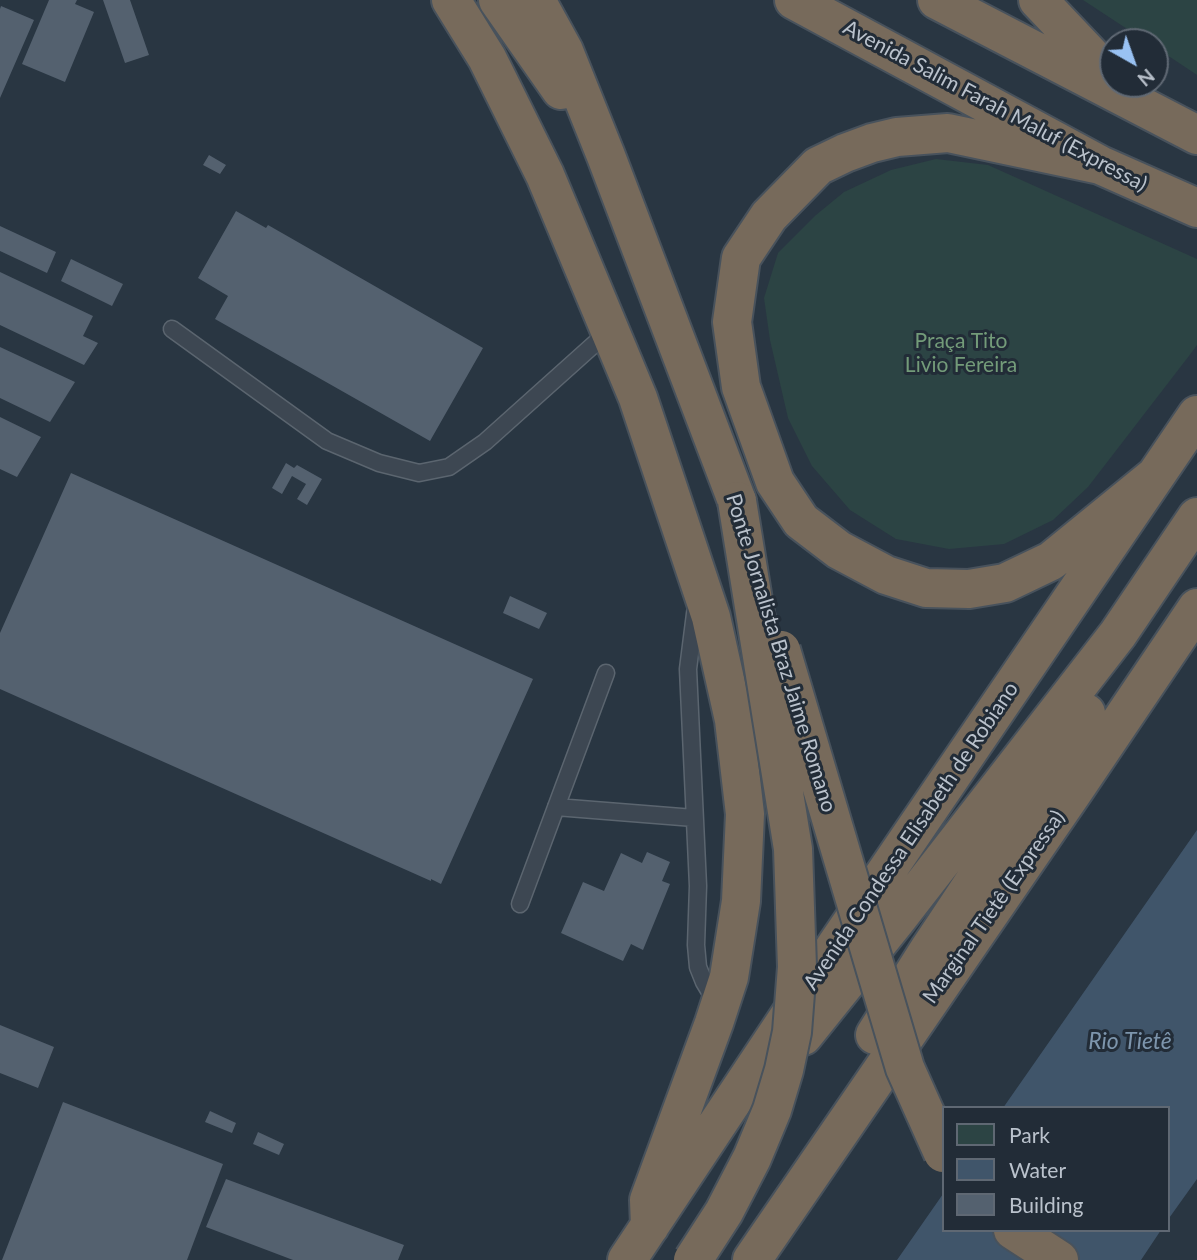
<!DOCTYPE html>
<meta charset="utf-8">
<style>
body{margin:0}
#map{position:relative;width:1197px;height:1260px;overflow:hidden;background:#293642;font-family:Lato,sans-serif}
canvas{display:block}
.legend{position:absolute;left:942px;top:1106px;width:228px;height:126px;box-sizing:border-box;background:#222c37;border:2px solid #5f6873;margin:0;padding:9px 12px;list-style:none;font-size:21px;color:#bac2cc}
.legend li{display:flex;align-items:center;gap:14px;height:35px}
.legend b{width:35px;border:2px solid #5f6873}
.north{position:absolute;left:1099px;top:28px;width:70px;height:70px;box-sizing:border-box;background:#222c37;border:2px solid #5f6873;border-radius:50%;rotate:140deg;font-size:19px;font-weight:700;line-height:28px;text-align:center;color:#bac2cc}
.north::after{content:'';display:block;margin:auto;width:24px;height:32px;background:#99c2f3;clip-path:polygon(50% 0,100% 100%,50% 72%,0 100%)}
</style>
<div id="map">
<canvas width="1197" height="1260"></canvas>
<ul class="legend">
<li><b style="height:19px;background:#2c4444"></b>Park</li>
<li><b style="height:19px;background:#40556a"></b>Water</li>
<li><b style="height:19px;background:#54616f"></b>Building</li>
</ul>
<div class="north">N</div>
</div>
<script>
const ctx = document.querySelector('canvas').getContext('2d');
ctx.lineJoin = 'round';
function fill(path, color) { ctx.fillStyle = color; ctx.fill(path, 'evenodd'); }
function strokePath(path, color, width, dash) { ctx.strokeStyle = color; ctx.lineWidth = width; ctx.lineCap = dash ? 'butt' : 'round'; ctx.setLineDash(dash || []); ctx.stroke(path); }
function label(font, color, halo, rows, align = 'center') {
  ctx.font = font + ' Lato,sans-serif'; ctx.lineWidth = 6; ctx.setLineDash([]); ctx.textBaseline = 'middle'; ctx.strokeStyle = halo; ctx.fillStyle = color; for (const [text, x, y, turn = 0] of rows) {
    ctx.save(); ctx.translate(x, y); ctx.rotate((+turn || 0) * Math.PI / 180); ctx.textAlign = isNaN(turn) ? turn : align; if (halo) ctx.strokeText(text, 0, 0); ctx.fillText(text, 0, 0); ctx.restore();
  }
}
const green = new Path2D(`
 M 1083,0 L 1197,0 L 1197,75 L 1155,47 L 1155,42 L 1147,42 Z
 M 936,159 L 988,165 L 1197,259 L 1197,345 L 1192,352 L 1088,487 L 1053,520 L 1004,544 L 949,549 L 896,539 L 850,510 L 812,466 L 788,418 L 770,340 L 764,298 L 778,253 L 816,215 L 844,192 L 891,170 Z`);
const water = new Path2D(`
 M 1197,830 L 1197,1179 L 1167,1221 L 1167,1108 L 1003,1108 Z
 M 943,1194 L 943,1230 L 1161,1230 L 1141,1260 L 897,1260 Z`);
const building = new Path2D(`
 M 49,0 L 77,0 L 75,4 L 94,12 L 65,82 L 22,64 Z
 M 103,0 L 130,0 L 149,55 L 125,63 Z
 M 1,6 L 34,20 L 0,98 L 0,9 Z
 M 209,155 L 226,165 L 220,174 L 203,165 Z
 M 236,211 L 266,228 L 268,225 L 483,348 L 430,441 L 215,319 L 228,296 L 198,278 Z
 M 0,226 L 56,252 L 47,273 L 0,251 Z
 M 71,259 L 123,284 L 112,306 L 61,281 Z
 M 0,272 L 93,316 L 83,336 L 98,343 L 84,365 L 0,325 Z
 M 0,347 L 75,382 L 50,422 L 0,398 Z
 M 0,417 L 41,437 L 17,477 L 0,469 Z
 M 286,463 L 294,468 L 297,465 L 322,479 L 307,505 L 297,499 L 306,484 L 292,476 L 282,494 L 272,488 Z
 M 71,473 L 533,679 L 441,884 L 431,879 L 431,881 L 0,689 L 0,633 Z
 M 510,596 L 547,613 L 539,629 L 503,613 Z
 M 647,852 L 670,862 L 662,881 L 670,884 L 643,950 L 631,944 L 623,961 L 561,933 L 583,882 L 604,891 L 621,853 L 642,863 Z
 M 0,1025 L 54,1047 L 38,1088 L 0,1073 Z
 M 63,1102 L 223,1164 L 187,1260 L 2,1260 Z
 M 210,1111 L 236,1123 L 232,1133 L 205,1122 Z
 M 258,1132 L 284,1144 L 279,1155 L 253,1144 Z
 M 226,1179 L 404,1245 L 398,1260 L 293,1260 L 206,1227 Z`);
const lane = new Path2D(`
 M 172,329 L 327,441 L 379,463 L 419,473 L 449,467 L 485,442 L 610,330
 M 696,606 L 688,669 L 698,886 L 696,945 L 698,967 L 704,982 L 716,1002
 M 556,807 L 694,818
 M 520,904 L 606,673`);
const highway = new Path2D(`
 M 451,0 L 487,58 L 545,175 L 638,398 L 711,617 L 734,720 L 745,814 L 741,901 L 729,977 L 714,1023 L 649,1200 L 650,1226
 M 498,0 L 561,90
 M 536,0 L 564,51 L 606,156 L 737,501
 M 794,0 L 1100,165 L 1197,208
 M 937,0 L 1197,135
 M 1038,0 L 1113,79
 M 1100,165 L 948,133 L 897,137 L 872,143 L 845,153 L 818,166 L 769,216 L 741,258 L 732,322 L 741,387 L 775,482 L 801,521 L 839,550 L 886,575 L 926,588 L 969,589 L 1005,583 L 1051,561 L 1154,477
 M 875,1035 L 930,948 L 1086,713
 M 803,1036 L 897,919 L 1118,634 L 1197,517
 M 1013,1230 L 1059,1260
 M 627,1260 L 835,947 L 1197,415
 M 752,1260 L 1075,789 L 1197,608`);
const highwayBridge = new Path2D(`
 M 781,650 L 905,1068 L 943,1153
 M 693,1260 L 724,1212 L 752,1158 L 772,1110 L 784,1070 L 792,1032 L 797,967 L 793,849 L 737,501`);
const streetNames = [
 ["Avenida Salim Farah Maluf (Expressa)",995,106,28],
 ["Ponte Jornalista Braz Jaime Romano",781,653,73],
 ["Avenida Condessa Elisabeth de Robiano",911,836,-56],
 ["Marginal Tietê (Expressa)",994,907,-55]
];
const parkNames = [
 ["Praça Tito",961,341],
 ["Livio Fereira",961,365]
];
const waterNames = [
 ["Rio Tietê",1130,1042]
];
fill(green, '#2c4444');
fill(water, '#40556a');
fill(building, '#54616f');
strokePath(lane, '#5b656f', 19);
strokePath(highway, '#48525c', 42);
strokePath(lane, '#3d4752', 16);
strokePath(highway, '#776a5b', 38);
strokePath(highwayBridge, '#48525c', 42, []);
strokePath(highwayBridge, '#776a5b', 38);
label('21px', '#bac2cc', '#222c37', streetNames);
label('21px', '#739b79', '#222c37', parkNames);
label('italic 23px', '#7d95ac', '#222c37', waterNames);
</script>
